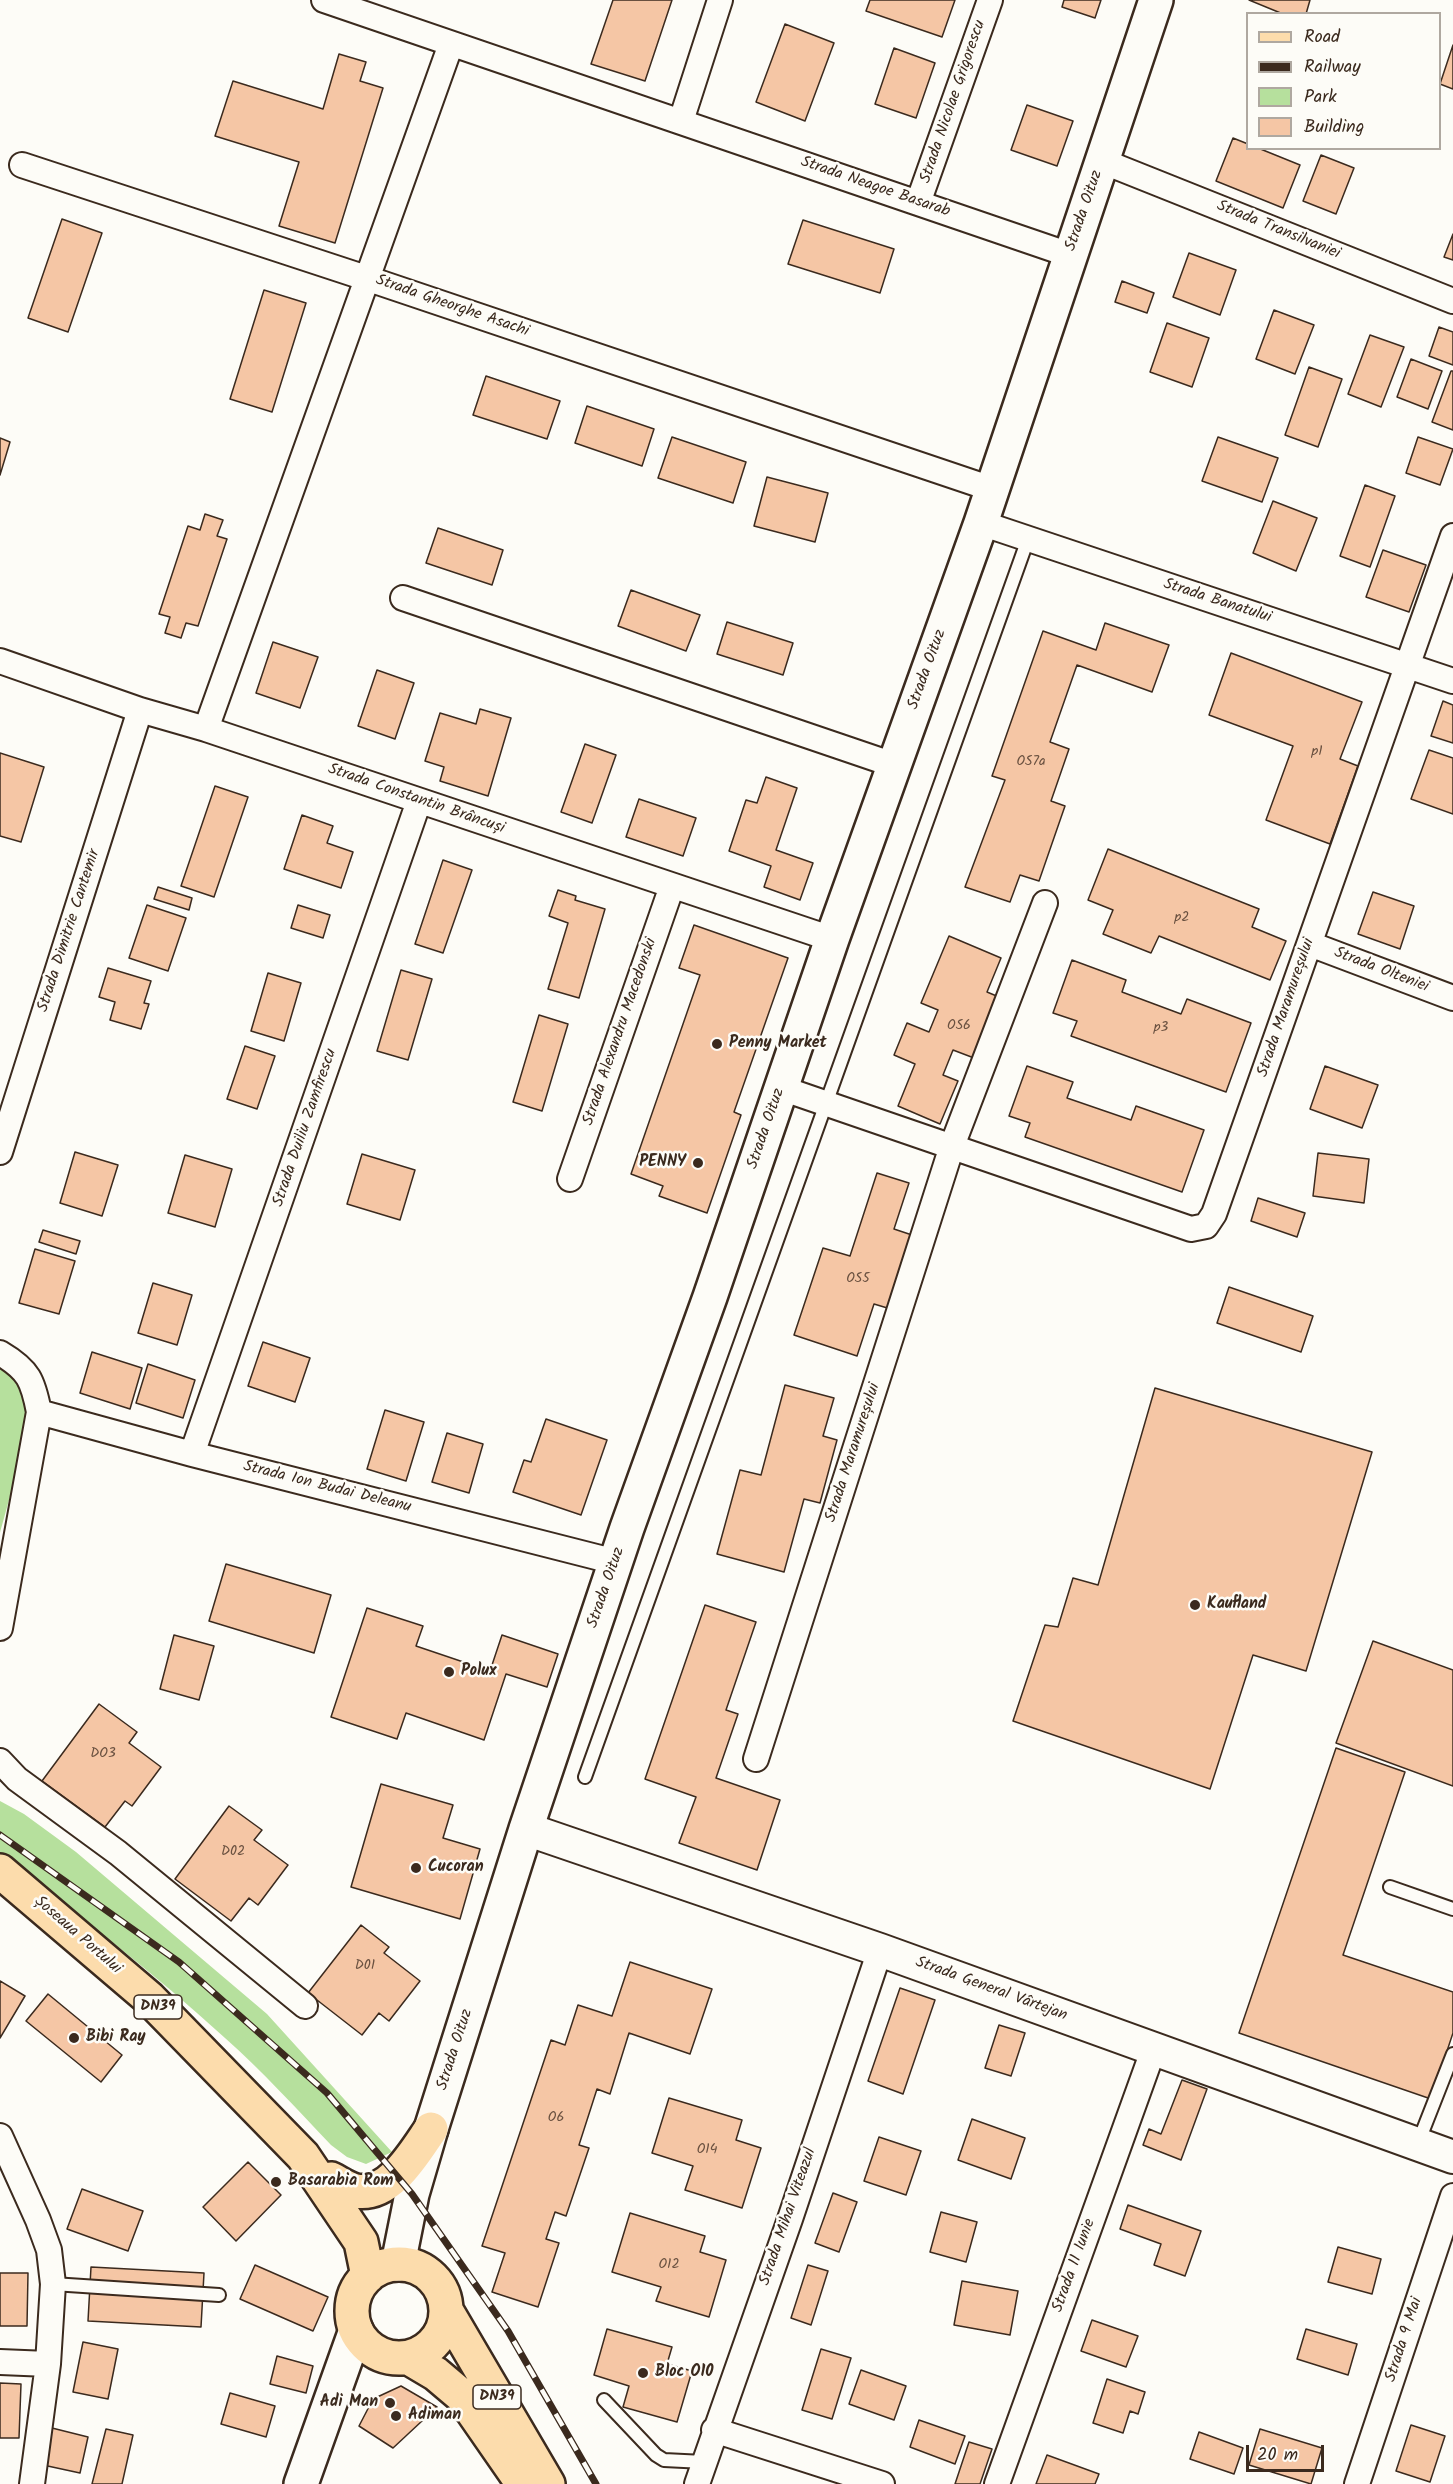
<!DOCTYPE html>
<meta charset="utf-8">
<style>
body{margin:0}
#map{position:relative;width:1453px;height:2484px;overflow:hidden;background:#fdfcf7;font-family:Kalam,sans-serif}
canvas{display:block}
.legend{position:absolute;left:1246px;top:12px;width:195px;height:138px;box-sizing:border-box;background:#fdfcf7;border:2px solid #afa8a0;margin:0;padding:8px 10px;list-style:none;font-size:18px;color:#3b2a1e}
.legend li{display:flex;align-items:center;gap:12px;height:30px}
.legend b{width:30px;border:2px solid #afa8a0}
.scale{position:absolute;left:1246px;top:2445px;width:78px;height:27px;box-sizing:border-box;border:3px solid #3b2a1e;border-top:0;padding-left:8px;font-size:18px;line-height:21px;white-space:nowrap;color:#3b2a1e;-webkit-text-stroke:4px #fdfcf7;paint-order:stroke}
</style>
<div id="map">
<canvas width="1453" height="2484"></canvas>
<ul class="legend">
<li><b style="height:8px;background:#fcdcac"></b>Road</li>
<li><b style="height:8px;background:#3b2a1e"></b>Railway</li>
<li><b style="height:16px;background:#b6e09d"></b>Park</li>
<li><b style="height:16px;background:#f5c6a5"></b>Building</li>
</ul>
<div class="scale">20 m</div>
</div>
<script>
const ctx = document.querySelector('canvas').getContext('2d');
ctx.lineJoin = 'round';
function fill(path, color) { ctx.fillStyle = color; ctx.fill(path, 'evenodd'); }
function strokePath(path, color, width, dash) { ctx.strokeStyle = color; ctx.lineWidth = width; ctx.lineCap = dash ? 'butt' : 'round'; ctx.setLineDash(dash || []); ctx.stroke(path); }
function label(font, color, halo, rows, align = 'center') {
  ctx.font = font + ' Kalam,sans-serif'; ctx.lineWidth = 5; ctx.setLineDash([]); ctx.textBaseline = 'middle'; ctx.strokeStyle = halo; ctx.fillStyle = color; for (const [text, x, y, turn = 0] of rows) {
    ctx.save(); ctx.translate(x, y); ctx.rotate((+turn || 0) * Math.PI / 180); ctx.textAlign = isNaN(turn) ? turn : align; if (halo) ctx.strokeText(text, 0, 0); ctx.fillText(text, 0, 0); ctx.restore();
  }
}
const green = new Path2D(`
 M 0,1366 C 7,1369 26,1388 29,1396 C 35,1412 6,1511 0,1533 Z
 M 0,1801 L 24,1814 L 76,1852 L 267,2014 L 392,2152 L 366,2164 L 347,2157 L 331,2145 C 297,2109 262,2071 225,2038 C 154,1973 78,1914 0,1857 Z`);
const building = new Path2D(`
 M 613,0 L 672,0 L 645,81 L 591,64 Z
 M 870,0 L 955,0 L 942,37 L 866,11 Z
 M 1064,0 L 1101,0 L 1095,18 L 1062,7 Z
 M 1249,0 L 1310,0 L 1306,14 L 1283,14 Z
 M 785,24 L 834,43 L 805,121 L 756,102 Z
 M 1453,45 L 1453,89 L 1440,84 Z
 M 894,48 L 935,63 L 916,118 L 875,104 Z
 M 339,54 L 366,62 L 360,81 L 383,88 L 335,243 L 279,226 L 299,162 L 215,136 L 233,81 L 323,109 Z
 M 1027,105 L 1073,121 L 1057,166 L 1011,150 Z
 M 1233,138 L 1248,144 L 1248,148 L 1258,148 L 1300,165 L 1283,208 L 1216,181 Z
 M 1321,155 L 1354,168 L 1336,214 L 1303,201 Z
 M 62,219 L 102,233 L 68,332 L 28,318 Z
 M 803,220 L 894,249 L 880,293 L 788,264 Z
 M 1453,234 L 1453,260 L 1444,257 Z
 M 1189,253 L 1236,270 L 1220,315 L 1173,297 Z
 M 1122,281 L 1154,293 L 1147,313 L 1115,302 Z
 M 264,290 L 306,303 L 272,412 L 230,399 Z
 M 1274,310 L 1314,325 L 1295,374 L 1256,359 Z
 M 1167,323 L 1209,338 L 1192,387 L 1150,372 Z
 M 1439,327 L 1453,332 L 1453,365 L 1429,356 Z
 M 1370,335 L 1404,347 L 1381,407 L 1348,394 Z
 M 1411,359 L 1442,371 L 1428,409 L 1397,397 Z
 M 1309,367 L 1342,379 L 1318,447 L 1285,435 Z
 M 1451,371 L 1453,371 L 1453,430 L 1432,422 Z
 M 486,376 L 560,401 L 547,439 L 473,415 Z
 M 587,406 L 654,429 L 642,466 L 575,443 Z
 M 672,437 L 746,462 L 733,503 L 658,478 Z
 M 1218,437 L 1278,458 L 1262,502 L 1202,481 Z
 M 1418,437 L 1453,449 L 1440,485 L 1406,473 Z
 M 0,438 L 10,442 L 0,475 Z
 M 767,477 L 828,493 L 815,542 L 754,526 Z
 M 1365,485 L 1395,496 L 1370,567 L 1340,556 Z
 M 1273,501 L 1317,518 L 1296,571 L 1253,553 Z
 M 205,514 L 223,520 L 217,536 L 227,539 L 198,626 L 186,623 L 181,638 L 165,633 L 170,617 L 159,614 L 188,526 L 200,530 Z
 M 438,528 L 503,550 L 492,585 L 426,563 Z
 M 1383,550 L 1426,565 L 1409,612 L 1366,597 Z
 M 631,590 L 700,615 L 686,651 L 618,626 Z
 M 727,622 L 793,643 L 783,675 L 717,654 Z
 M 1105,623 L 1169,645 L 1152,692 L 1077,665 L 1050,742 L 1069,749 L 1051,801 L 1065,806 L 1039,881 L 1020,875 L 1010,902 L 965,887 L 1005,780 L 992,776 L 1043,631 L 1096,650 Z
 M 273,642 L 318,657 L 300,708 L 256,693 Z
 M 1231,653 L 1362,702 L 1340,759 L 1358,766 L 1330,844 L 1266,820 L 1293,746 L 1209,715 Z
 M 377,670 L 414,683 L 395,739 L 358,726 Z
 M 1443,701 L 1453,705 L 1453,743 L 1431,736 Z
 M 480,709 L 511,718 L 488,796 L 440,781 L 444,767 L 425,761 L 440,713 L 476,724 Z
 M 585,744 L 616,755 L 592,823 L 561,812 Z
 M 1429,750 L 1453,758 L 1453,814 L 1411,799 Z
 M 0,753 L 44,767 L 21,842 L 0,836 Z
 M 766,777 L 797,788 L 776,850 L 813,863 L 800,900 L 764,887 L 771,866 L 729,851 L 746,800 L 757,803 Z
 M 215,786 L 248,797 L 214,897 L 181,886 Z
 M 639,799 L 696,818 L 683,856 L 626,837 Z
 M 302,815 L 333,826 L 327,843 L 353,852 L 341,888 L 284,869 Z
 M 1108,849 L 1259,909 L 1252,927 L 1286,941 L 1270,980 L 1159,936 L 1151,953 L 1103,934 L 1113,910 L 1088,900 Z
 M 443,860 L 472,870 L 443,953 L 415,944 Z
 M 158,887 L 192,898 L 189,910 L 154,899 Z
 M 558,890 L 576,896 L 575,900 L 605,909 L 579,998 L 548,989 L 568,923 L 549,916 Z
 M 1373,892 L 1414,906 L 1400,949 L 1358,934 Z
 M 147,905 L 186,918 L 168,971 L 129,958 Z
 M 298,905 L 330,915 L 323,938 L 291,928 Z
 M 694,925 L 788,958 L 734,1112 L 741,1115 L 707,1213 L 659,1196 L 663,1186 L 631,1174 L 700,975 L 679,968 Z
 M 949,936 L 1001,958 L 987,992 L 999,997 L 974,1058 L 953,1050 L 943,1075 L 958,1081 L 940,1124 L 898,1106 L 915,1064 L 894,1055 L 907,1023 L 929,1032 L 938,1010 L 921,1003 Z
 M 1072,960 L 1126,980 L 1122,992 L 1181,1014 L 1187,999 L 1251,1023 L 1226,1092 L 1071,1036 L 1077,1021 L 1053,1013 Z
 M 108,968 L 151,981 L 144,1003 L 149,1004 L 141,1029 L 110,1020 L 115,1002 L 99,997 Z
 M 401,970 L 432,979 L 408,1060 L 377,1051 Z
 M 268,973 L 301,983 L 284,1041 L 251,1031 Z
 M 539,1015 L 568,1024 L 542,1111 L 513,1102 Z
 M 245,1046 L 275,1056 L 257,1109 L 227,1099 Z
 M 1027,1066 L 1073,1082 L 1067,1098 L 1131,1120 L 1136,1106 L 1204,1130 L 1182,1192 L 1025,1137 L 1030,1123 L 1009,1116 Z
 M 1325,1066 L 1378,1085 L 1362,1128 L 1310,1109 Z
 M 75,1152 L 118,1165 L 102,1216 L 60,1203 Z
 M 1318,1153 L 1369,1159 L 1364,1203 L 1313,1196 Z
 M 362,1154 L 415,1170 L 400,1220 L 347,1204 Z
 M 185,1155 L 232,1169 L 215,1227 L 168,1213 Z
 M 877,1173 L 909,1183 L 894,1229 L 918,1237 L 894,1310 L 874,1304 L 857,1356 L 794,1335 L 823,1248 L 850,1256 Z
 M 1258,1198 L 1305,1213 L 1297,1237 L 1251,1221 Z
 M 43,1230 L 80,1241 L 76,1254 L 39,1242 Z
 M 35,1249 L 75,1261 L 59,1314 L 19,1303 Z
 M 153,1283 L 192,1295 L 177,1345 L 138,1333 Z
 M 1229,1287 L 1313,1316 L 1301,1352 L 1217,1323 Z
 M 263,1342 L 310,1358 L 295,1402 L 248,1386 Z
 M 92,1352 L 142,1368 L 130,1409 L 80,1393 Z
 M 148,1364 L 195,1380 L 183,1418 L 136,1403 Z
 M 785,1385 L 834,1398 L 823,1436 L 837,1440 L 820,1503 L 804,1499 L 784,1572 L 717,1554 L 740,1470 L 761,1475 Z
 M 1155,1388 L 1372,1452 L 1306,1671 L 1253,1655 L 1210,1789 L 1013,1721 L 1045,1625 L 1058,1627 L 1073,1578 L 1098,1585 Z
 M 385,1410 L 424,1422 L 406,1481 L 367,1469 Z
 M 546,1419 L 607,1440 L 581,1515 L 513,1492 L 524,1460 L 531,1462 Z
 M 447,1433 L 483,1444 L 469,1493 L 432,1482 Z
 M 226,1564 L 331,1595 L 314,1653 L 209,1621 Z
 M 705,1605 L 756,1622 L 726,1710 L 738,1714 L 716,1778 L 780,1800 L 757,1870 L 679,1843 L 696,1797 L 645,1779 Z
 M 367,1608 L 423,1626 L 416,1646 L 490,1671 L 502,1635 L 558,1654 L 547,1687 L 506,1674 L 484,1740 L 406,1713 L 397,1739 L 331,1717 Z
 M 174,1635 L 214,1646 L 199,1700 L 160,1689 Z
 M 1373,1641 L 1453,1670 L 1453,1786 L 1336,1743 Z
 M 99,1704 L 137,1732 L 129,1743 L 161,1767 L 132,1806 L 125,1801 L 105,1827 L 42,1781 Z
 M 1336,1748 L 1405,1772 L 1343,1955 L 1453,1992 L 1453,2033 L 1431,2099 L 1239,2033 Z
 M 381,1784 L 453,1805 L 443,1838 L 480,1849 L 460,1919 L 351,1887 Z
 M 229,1806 L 262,1830 L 254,1840 L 288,1865 L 258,1905 L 249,1898 L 231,1921 L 175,1879 Z
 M 361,1925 L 389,1947 L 384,1953 L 420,1981 L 389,2021 L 379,2013 L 362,2035 L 308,1993 Z
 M 630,1962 L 712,1989 L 690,2054 L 629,2033 L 610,2094 L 597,2089 L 579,2145 L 589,2148 L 566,2216 L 555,2212 L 546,2239 L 559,2243 L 538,2307 L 492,2292 L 505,2253 L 482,2246 L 551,2040 L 565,2045 L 578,2005 L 612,2016 Z
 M 0,1981 L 25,1996 L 0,2038 Z
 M 900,1988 L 935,2000 L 903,2094 L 868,2081 Z
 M 48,1994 L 122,2055 L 101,2082 L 26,2021 Z
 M 999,2025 L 1025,2033 L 1011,2076 L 985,2068 Z
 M 1182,2080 L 1207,2089 L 1181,2160 L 1143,2145 L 1149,2129 L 1161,2134 Z
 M 669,2098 L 742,2120 L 736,2140 L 761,2148 L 742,2208 L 685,2190 L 693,2166 L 652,2153 Z
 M 972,2119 L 1025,2138 L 1011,2179 L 958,2160 Z
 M 879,2137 L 921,2151 L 906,2195 L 864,2181 Z
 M 248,2162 L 281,2195 L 236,2241 L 203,2207 Z
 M 82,2189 L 143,2211 L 128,2251 L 67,2229 Z
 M 833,2193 L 857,2202 L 839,2252 L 815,2243 Z
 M 1128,2205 L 1201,2231 L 1185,2276 L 1154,2265 L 1161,2244 L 1120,2229 Z
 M 941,2212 L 977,2222 L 966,2262 L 930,2252 Z
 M 630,2213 L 705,2236 L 700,2252 L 726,2260 L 709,2317 L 656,2301 L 661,2287 L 612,2272 Z
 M 1338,2247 L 1381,2259 L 1372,2294 L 1328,2282 Z
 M 255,2265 L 328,2297 L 313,2331 L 240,2299 Z
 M 808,2265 L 828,2271 L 811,2325 L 791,2318 Z
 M 91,2267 L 204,2273 L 201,2327 L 88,2321 Z
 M 0,2273 L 28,2273 L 27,2326 L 0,2326 Z
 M 962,2281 L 1018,2291 L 1010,2335 L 954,2325 Z
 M 1092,2320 L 1138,2336 L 1126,2367 L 1081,2351 Z
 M 607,2329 L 672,2347 L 667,2364 L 692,2371 L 677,2422 L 623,2407 L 629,2386 L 594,2375 Z
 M 1306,2329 L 1357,2344 L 1348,2375 L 1297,2359 Z
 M 83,2342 L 118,2349 L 108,2399 L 73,2392 Z
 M 821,2349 L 851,2358 L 832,2419 L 802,2410 Z
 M 277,2356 L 313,2366 L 306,2393 L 270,2384 Z
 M 861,2370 L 906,2386 L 894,2420 L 849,2404 Z
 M 1107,2379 L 1145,2392 L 1138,2414 L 1130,2411 L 1123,2433 L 1093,2423 Z
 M 0,2383 L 21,2384 L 19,2438 L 0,2438 Z
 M 401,2386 L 437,2407 L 393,2448 L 359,2426 L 373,2399 Z
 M 230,2393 L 275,2406 L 266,2437 L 221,2424 Z
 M 919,2420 L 965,2436 L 955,2464 L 910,2447 Z
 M 1411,2425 L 1445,2436 L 1430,2482 L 1396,2471 Z
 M 52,2428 L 88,2437 L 80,2473 L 43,2465 Z
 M 106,2429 L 133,2435 L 122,2484 L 92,2484 Z
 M 1260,2429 L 1322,2448 L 1311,2484 L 1249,2465 Z
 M 1199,2432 L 1243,2448 L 1234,2474 L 1190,2459 Z
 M 969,2442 L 992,2449 L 980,2484 L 955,2484 Z
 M 1047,2455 L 1099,2474 L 1095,2484 L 1036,2484 Z`);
const service = new Path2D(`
 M 585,1777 L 1028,539
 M 1390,1887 L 1453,1909
 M 1418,2143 L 1453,2054
 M 53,2284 L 219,2295
 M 604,2400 L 656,2455 L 664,2460 L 704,2462`);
const minor = new Path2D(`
 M 324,0 L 1070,255
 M 681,121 L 720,0
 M 1102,161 L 1453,301
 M 22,165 L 366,278 L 992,489
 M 918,203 L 990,0
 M 981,523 L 1453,681
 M 403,598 L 894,765
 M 0,661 L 140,710 L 206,729 L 832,939
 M 206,729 L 451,44
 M 1310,944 L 1453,998
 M 781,1088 L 1191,1229 L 1206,1226 L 1214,1214 L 1453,536
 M 0,1152 L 140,710
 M 570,1179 L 672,886
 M 0,1353 C 29,1370 33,1381 39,1412 L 0,1628
 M 39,1412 L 192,1454 L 616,1562
 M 192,1454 L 419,801
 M 756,1759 L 952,1146 L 1045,903
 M 0,1761 L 17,1779 L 118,1853 L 305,2006
 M 0,2136 L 38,2220 L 49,2250 L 53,2284 L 48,2364 L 32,2484
 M 0,2362 L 48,2364
 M 714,2430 L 882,2484
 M 697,2484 L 790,2219 L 880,1950
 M 997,2484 L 1154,2048
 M 1357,2484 L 1453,2196`);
const tertiary = new Path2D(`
 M 526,1829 L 880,1950 L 1453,2157`);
const secondary = new Path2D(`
 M 398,2264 L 412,2194 L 431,2129 L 526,1829 L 627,1528 L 710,1297 L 832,939 L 981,523 L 1156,0
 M 301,2484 L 356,2330`);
const primary = new Path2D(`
 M 0,1871 L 149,1998 L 303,2156 L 361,2242 L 368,2276
 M 331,2179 C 339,2183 347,2189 356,2191 C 390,2197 415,2152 431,2129
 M352 2311a47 47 0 1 1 94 0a47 47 0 1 1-94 0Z
 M 446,2310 L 548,2484
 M 409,2358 L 436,2374 L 462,2396 L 523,2484`);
const rail = new Path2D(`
 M 0,1835 L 179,1962 L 327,2093 L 412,2194 L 508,2331 L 596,2484`);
const markers = [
 [717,1044,6,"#3b2a1e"],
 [698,1163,6,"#3b2a1e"],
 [1195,1605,6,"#3b2a1e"],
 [449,1672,6,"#3b2a1e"],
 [416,1868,6,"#3b2a1e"],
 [74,2038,6,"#3b2a1e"],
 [276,2182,6,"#3b2a1e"],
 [643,2373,6,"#3b2a1e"],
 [390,2403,6,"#3b2a1e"],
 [396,2416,6,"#3b2a1e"]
];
const numberNames = [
 ["p1",1317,753],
 ["OS7a",1031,763],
 ["p2",1182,919],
 ["OS6",959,1027],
 ["p3",1161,1029],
 ["OS5",858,1280],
 ["DO3",103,1755],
 ["D02",233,1853],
 ["D01",365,1967],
 ["O6",556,2119],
 ["O14",707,2151],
 ["O12",669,2266]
];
const shields = [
 [158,2007,48],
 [497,2397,48]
];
const shieldNames = [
 ["DN39",158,2007],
 ["DN39",497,2397]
];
const streetNames = [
 ["Strada Nicolae Grigorescu",954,102,-71],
 ["Strada Neagoe Basarab",875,188,19],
 ["Strada Oituz",1085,211,-71],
 ["Strada Transilvaniei",1278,231,22],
 ["Strada Gheorghe Asachi",452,307,19],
 ["Strada Banatului",1217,602,18],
 ["Strada Oituz",928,670,-70],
 ["Strada Constantin Brâncuși",416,800,19],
 ["Strada Dimitrie Cantemir",70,931,-72],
 ["Strada Olteniei",1381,971,21],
 ["Strada Maramureșului",1287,1008,-71],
 ["Strada Alexandru Macedonski",621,1032,-71],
 ["Strada Duiliu Zamfirescu",306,1128,-71],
 ["Strada Oituz",767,1129,-71],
 ["Strada Maramureșului",854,1453,-72],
 ["Strada Ion Budai Deleanu",327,1488,14],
 ["Strada Oituz",607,1588,-71],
 ["Șoseaua Portului",77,1936,41],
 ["Strada General Vârtejan",991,1990,20],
 ["Strada Oituz",456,2050,-72],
 ["Strada Mihai Viteazul",789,2217,-71],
 ["Strada 11 Iunie",1075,2266,-70],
 ["Strada 9 Mai",1405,2340,-72]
];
const poiNames = [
 ["Penny Market",729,1044],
 ["PENNY",686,1163,"right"],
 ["Kaufland",1207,1605],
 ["Polux",461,1672],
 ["Cucoran",428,1868],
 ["Bibi Ray",86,2038],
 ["Basarabia Rom",288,2182],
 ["Bloc O10",655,2373],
 ["Adi Man",378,2403,"right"],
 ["Adiman",408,2416]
];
fill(green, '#b6e09d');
fill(building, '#f5c6a5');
strokePath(building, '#3b2a1e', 1.5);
strokePath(service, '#3b2a1e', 16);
strokePath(minor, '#3b2a1e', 28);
strokePath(tertiary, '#3b2a1e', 36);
strokePath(secondary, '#3b2a1e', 38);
strokePath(primary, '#3b2a1e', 38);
strokePath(service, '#fdfcf7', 12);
strokePath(minor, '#fdfcf7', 24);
strokePath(tertiary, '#fdfcf7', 32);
strokePath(secondary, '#fdfcf7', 33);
strokePath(primary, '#fcdcac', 33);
strokePath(rail, '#3b2a1e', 7);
strokePath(rail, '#fdfcf7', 4.5, [14]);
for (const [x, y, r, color] of markers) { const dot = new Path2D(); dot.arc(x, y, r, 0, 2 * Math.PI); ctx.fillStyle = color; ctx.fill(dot); strokePath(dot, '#fdfcf7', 2); }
label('14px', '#6a5140', null, numberNames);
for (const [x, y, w] of shields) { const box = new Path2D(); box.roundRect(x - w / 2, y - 12, w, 24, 4.5); ctx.fillStyle = '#fdfcf7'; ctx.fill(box); strokePath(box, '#3b2a1e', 1.5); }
label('bold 15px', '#3b2a1e', null, shieldNames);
label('16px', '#3b2a1e', '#fdfcf7', streetNames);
label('bold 16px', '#3b2a1e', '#fdfcf7', poiNames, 'left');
</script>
